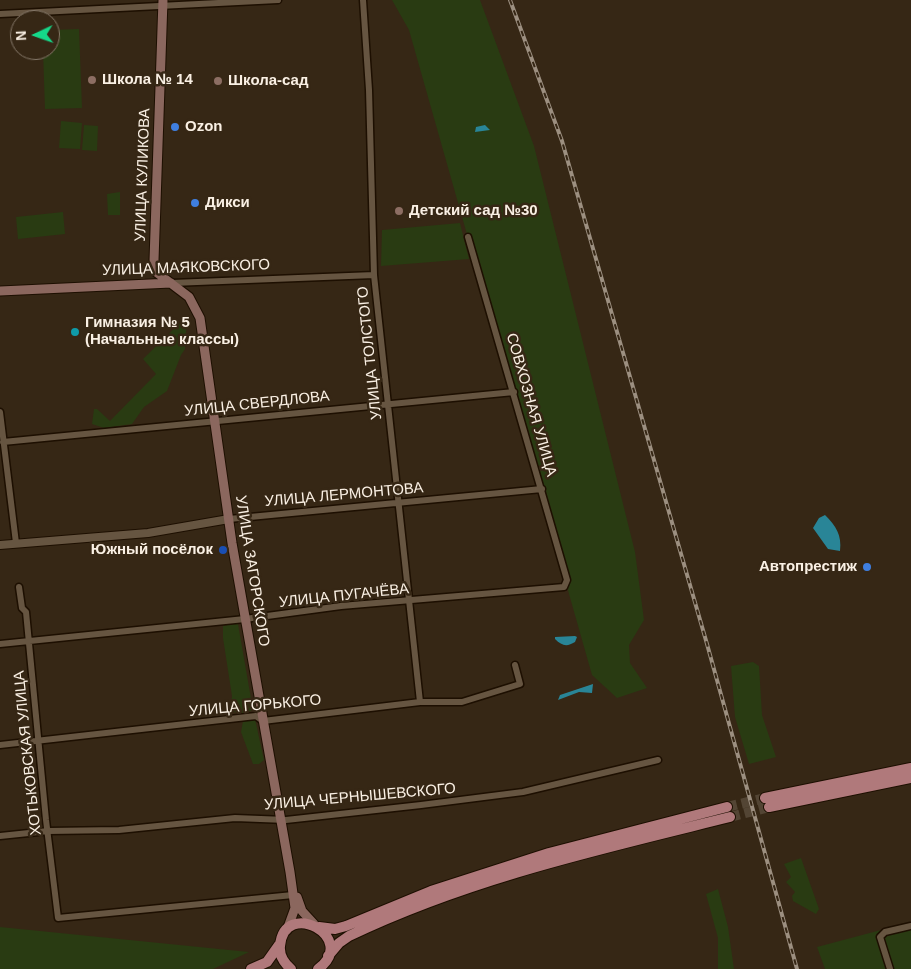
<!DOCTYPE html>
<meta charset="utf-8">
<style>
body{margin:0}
#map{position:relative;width:911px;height:969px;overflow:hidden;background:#362715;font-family:Arial,sans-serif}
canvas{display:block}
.north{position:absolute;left:10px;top:10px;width:50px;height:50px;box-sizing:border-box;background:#362715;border:1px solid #847768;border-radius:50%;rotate:267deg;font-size:14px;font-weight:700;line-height:20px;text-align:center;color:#faf0e4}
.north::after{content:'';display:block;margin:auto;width:18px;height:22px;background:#15d989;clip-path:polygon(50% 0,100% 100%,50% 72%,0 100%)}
</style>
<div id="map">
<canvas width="911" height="969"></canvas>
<div class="north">N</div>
</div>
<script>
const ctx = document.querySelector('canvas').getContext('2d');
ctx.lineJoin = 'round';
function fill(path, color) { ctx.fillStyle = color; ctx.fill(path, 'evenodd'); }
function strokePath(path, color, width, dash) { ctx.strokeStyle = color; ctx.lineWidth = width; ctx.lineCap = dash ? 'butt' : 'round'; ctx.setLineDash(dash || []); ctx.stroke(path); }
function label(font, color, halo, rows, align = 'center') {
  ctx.font = font + ' Arial,sans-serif'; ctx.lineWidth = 5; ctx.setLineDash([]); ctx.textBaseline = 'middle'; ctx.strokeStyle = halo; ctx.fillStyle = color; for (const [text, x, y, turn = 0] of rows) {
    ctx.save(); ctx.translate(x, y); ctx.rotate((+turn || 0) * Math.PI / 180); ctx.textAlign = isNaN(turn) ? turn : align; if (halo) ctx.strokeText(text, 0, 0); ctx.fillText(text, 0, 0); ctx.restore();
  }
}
const green = new Path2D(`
 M 392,0 L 480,0 L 534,146 L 635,552 L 644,620 L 629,645 L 630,663 L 647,688 L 617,698 L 592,675 L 409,30 Z
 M 79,29 L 82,108 L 45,109 L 43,50 L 50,50 L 50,30 Z
 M 61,121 L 82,123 L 80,149 L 59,148 Z
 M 84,125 L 98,126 L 97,151 L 82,150 Z
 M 120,192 L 120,215 L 108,215 L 107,194 Z
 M 63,212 L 65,234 L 18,239 L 16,217 Z
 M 460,223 L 469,259 L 381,266 L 382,230 Z
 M 187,316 L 185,349 L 181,355 L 167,391 L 144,407 L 132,424 L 104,428 L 92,424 L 94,409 L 97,409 L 110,421 L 156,374 L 143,359 Z
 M 235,623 L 238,624 L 253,710 L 244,713 L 234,712 L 231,705 L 232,696 L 223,638 L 223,626 Z
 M 753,662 L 759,666 L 762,715 L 776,757 L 749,764 L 735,717 L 731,666 Z
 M 255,719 L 264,760 L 259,764 L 253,764 L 241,732 L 243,721 Z
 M 801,858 L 819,909 L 816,914 L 793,901 L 792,896 L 795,892 L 786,882 L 791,877 L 784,864 Z
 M 718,889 L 728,927 L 734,969 L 718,969 L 718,938 L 706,894 Z
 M 911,922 L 911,969 L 825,969 L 817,947 Z
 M 0,927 L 249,952 L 213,969 L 0,969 Z`);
const water = new Path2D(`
 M 485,125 L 490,130 L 475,132 L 476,127 Z
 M 825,515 C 836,526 842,535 840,551 L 828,549 L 813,528 L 819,518 Z
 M 575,636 L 577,637 L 575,642 C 567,647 562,646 555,639 L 555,637 Z
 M 593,684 L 592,693 L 579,692 L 558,700 L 560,695 Z`);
const primaryTunnel = new Path2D(`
 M 727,807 L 765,798
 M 730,817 L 769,807`);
const minor = new Path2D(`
 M 363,0 L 369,90 L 374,275 L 420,702
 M 0,14 L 278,0
 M 172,283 L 374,275
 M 0,412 L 16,543
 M 3,442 L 514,392
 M 229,519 L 542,489
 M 19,587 L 22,608 L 26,612 L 46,820 L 58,918 L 293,895
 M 0,644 L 245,619 L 341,606 L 564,587 L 567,580 L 468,237
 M 0,745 L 256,716 L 263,721 L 420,702 L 462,702 L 520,684 L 515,665
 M 0,836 L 48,831 L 119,830 L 235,818 L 286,820 L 421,805 L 523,792 L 658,760
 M 890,969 L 880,937 L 885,932 L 911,926`);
const tertiary = new Path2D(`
 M 0,545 L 148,533 L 229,519`);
const secondary = new Path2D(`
 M 163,0 L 154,260 L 156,272 L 189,297 L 200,318 L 232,543 L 290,872 L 295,908 L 287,930
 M 0,291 L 171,283
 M 297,897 L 302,911 L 314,924`);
const primary = new Path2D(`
 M 765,798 L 911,768
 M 769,807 L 911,778
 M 319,927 L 335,929 L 346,926 L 431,891 L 549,853 L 727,807
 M 328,956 L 339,943 L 349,936 C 470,878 601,849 730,817
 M 251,969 L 267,962 L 279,945
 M 291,969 C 284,963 279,956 280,946 C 284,897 360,938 318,969`);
const rail = new Path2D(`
 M 510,0 L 562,141 L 707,644 L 797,969`);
const markers = [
 [92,80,5,"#8d6e63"],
 [218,81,5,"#8d6e63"],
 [175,127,5,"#3f7fe0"],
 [195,203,5,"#3f7fe0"],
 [399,211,5,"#8d6e63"],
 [75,332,5,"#0f9aa8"],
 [223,550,5,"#1a4fb4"],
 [867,567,5,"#3f7fe0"]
];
const poiNames = [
 ["Школа № 14",102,80],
 ["Школа-сад",228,81],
 ["Ozon",185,127],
 ["Дикси",205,203],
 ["Детский сад №30",409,211],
 ["Гимназия № 5",85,323],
 ["(Начальные классы)",85,340],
 ["Южный посёлок",213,550,"right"],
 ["Автопрестиж",857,567,"right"]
];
const streetNames = [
 ["УЛИЦА КУЛИКОВА",143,175,-88],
 ["УЛИЦА МАЯКОВСКОГО",186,268,-2],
 ["УЛИЦА ТОЛСТОГО",370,353,-96],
 ["УЛИЦА СВЕРДЛОВА",257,404,-6],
 ["СОВХОЗНАЯ УЛИЦА",531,405,74],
 ["УЛИЦА ЛЕРМОНТОВА",344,495,-5],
 ["УЛИЦА ЗАГОРСКОГО",252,571,81],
 ["УЛИЦА ПУГАЧЁВА",344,596,-6],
 ["УЛИЦА ГОРЬКОГО",255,706,-5],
 ["ХОТЬКОВСКАЯ УЛИЦА",28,753,-96],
 ["УЛИЦА ЧЕРНЫШЕВСКОГО",360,797,-5]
];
fill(green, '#293b12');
fill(water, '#298597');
strokePath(primaryTunnel, '#534534', 10, [10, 5]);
strokePath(minor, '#1d0f01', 9);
strokePath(tertiary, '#1d0f01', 10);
strokePath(secondary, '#1d0f01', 11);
strokePath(primary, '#1d0f01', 12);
strokePath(minor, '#665541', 6);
strokePath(tertiary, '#665541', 8);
strokePath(secondary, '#8b675e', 9);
strokePath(primary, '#b0797b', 10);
strokePath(rail, '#9c8f80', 4);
strokePath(rail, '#362715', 2, [5.5]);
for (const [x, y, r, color] of markers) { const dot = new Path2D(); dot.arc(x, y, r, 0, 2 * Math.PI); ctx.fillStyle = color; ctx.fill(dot); strokePath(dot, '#362715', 2); }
label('bold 15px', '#faf0e4', '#362715', poiNames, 'left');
label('15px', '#faf0e4', '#362715', streetNames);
</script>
